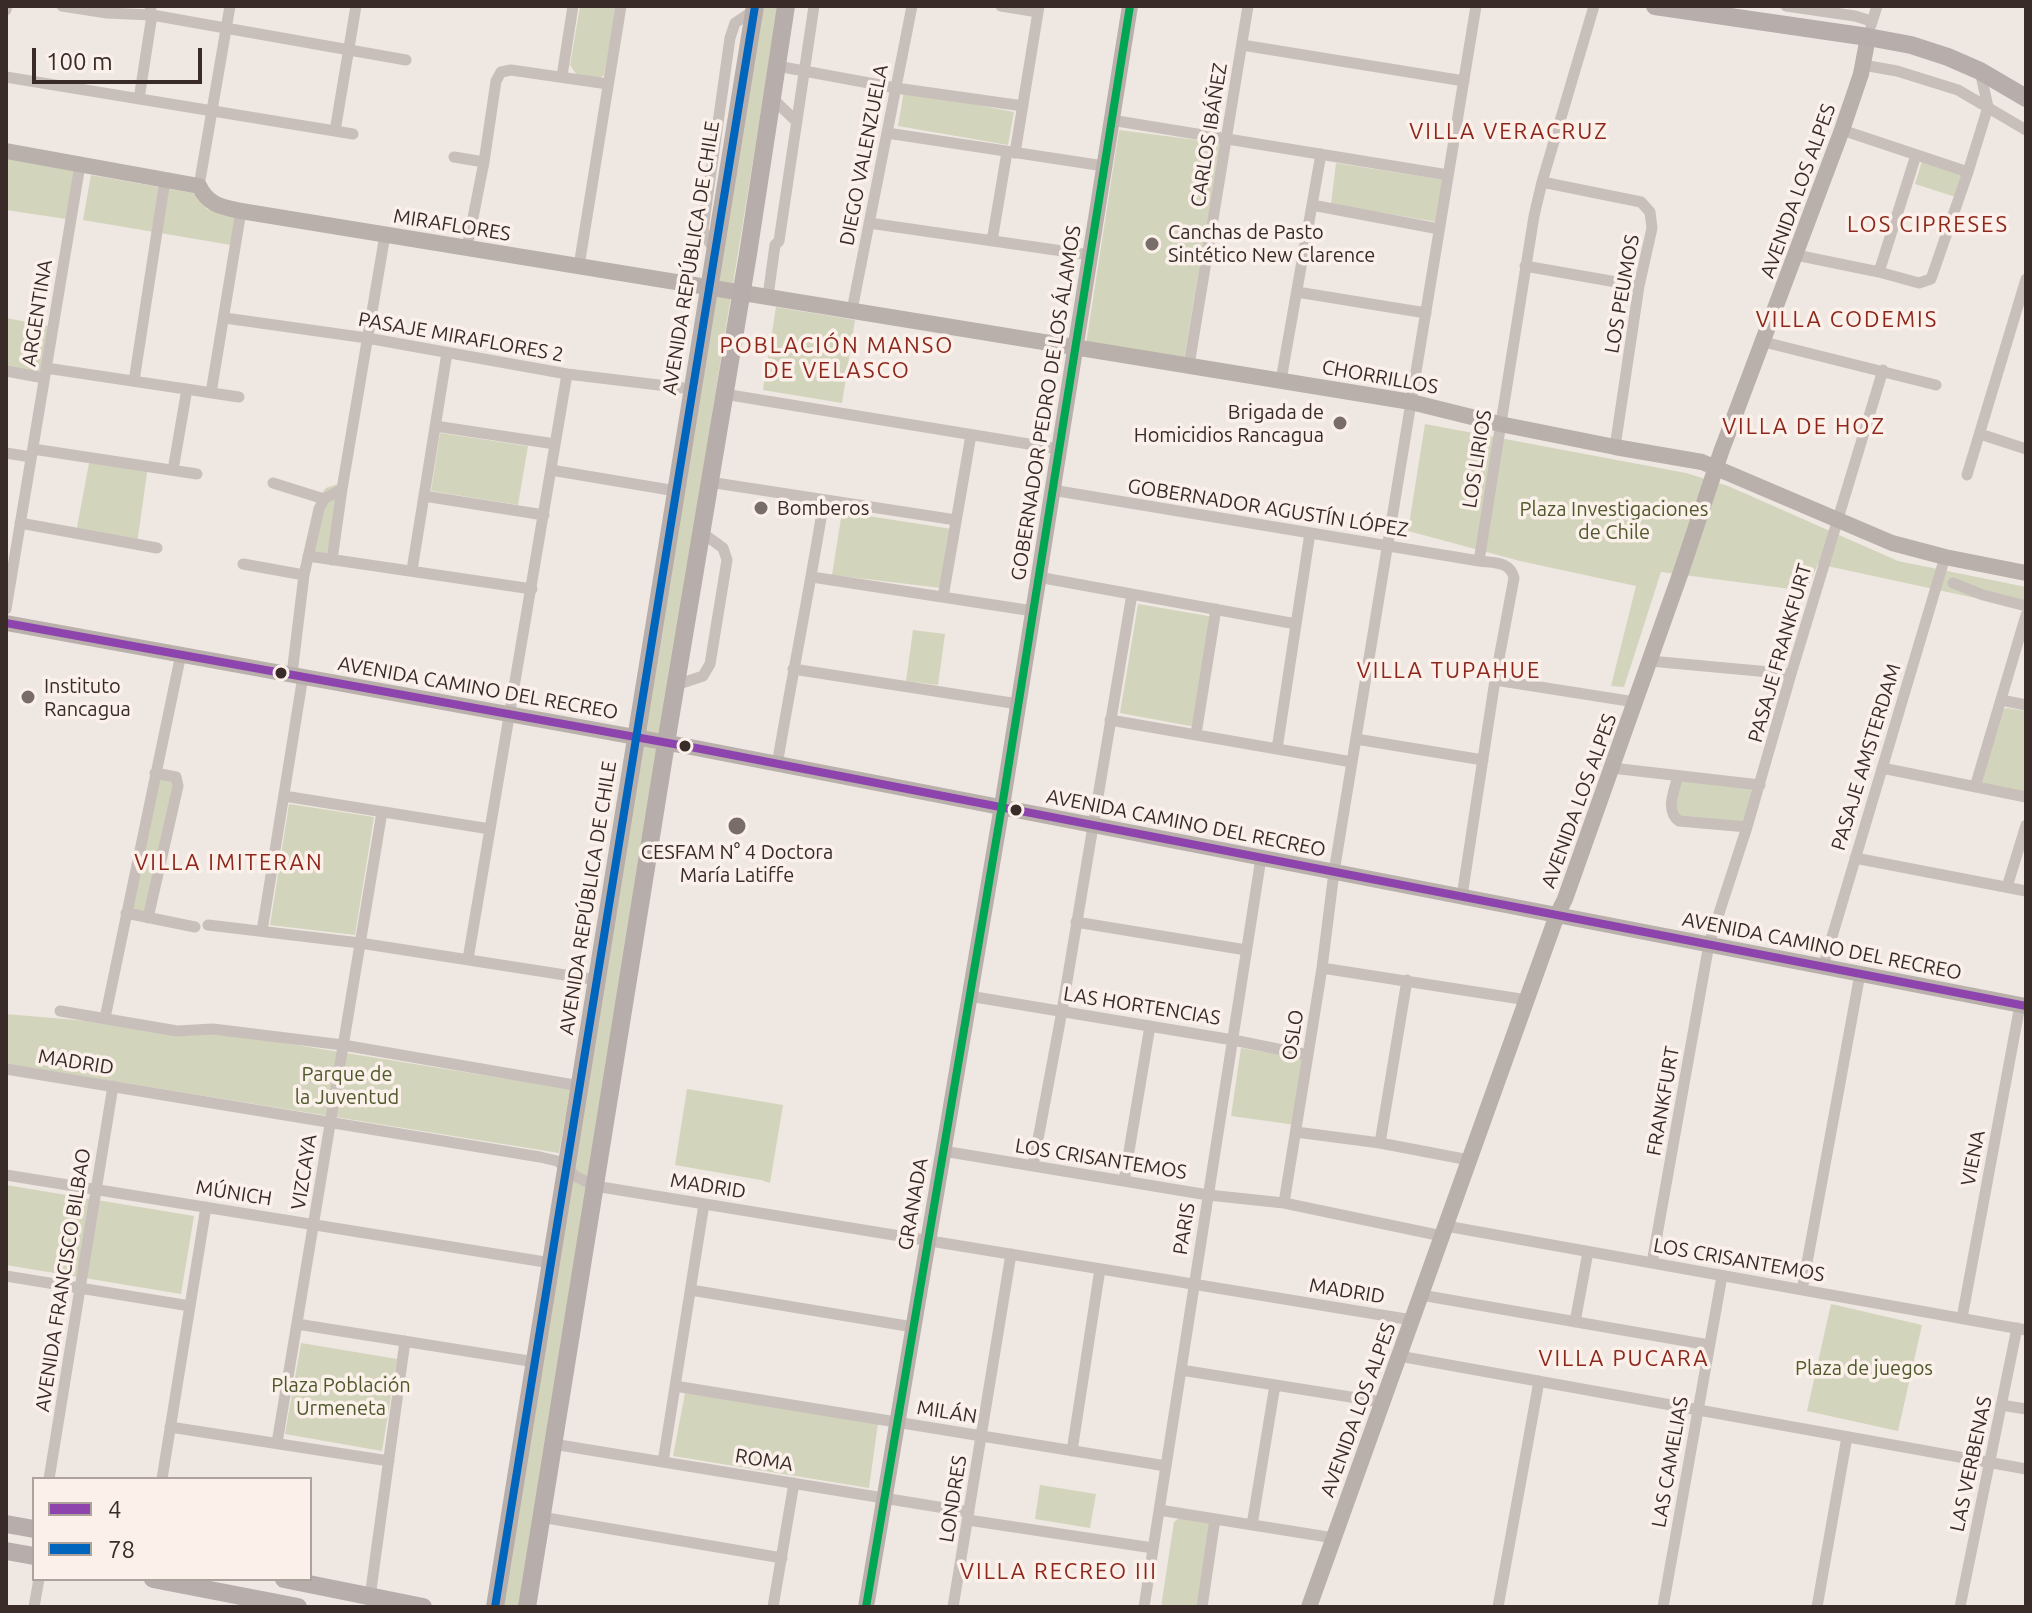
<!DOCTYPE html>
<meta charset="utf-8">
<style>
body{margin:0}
#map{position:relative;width:2032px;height:1613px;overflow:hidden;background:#efe7e2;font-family:Ubuntu,sans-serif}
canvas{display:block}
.frame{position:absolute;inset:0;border:8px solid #392b28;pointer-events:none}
.legend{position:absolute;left:32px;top:1477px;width:280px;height:104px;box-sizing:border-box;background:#fbf1ea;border:2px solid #ada29c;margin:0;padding:10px 14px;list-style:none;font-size:24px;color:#392b28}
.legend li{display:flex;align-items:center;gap:16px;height:40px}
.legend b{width:40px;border:2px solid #ada29c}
.scale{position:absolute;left:32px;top:48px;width:170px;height:36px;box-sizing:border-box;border:4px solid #392b28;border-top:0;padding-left:10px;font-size:24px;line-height:28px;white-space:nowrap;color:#392b28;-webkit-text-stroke:6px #fbf1ea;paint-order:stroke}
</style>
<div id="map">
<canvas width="2032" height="1613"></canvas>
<div class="frame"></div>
<ul class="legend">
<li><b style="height:10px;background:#8e44ad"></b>4</li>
<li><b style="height:10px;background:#0065bd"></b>78</li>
</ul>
<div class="scale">100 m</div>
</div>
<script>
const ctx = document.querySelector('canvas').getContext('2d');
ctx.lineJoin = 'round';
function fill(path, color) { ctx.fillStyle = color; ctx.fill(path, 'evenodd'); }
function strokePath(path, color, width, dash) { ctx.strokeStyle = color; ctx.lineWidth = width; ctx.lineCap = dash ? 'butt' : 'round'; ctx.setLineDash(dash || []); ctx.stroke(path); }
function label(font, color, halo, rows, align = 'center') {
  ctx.font = font + ' Ubuntu,sans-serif'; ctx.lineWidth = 7; ctx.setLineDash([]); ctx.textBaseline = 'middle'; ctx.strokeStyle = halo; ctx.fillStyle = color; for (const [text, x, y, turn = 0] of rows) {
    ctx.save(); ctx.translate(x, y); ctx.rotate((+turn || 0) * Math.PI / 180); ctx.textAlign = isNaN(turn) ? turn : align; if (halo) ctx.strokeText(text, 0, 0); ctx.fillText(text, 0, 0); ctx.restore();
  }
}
const green = new Path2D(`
 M 580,6 L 617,6 L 604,75 L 600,78 L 576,74 L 570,65 Z
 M 760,6 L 778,6 L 519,1607 L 501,1607 Z
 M 904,91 L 1014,112 L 1008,145 L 898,126 Z
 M 1119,130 L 1220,143 L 1184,360 L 1086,344 Z
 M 6,155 L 75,168 L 66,219 L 6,210 Z
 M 1922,161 L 1969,177 L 1962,199 L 1915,184 Z
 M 1336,163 L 1445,180 L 1437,222 L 1331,204 Z
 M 91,175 L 193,193 L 207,209 L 236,214 L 231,245 L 83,220 Z
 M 776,307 L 855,320 L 842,403 L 763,390 Z
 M 6,318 L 48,326 L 41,373 L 6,366 Z
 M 1425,424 L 1686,473 L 1728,486 L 1898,561 L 2026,587 L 2026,609 L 1818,564 L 1806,591 L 1661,572 L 1624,687 L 1611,686 L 1636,586 L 1520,561 L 1408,531 Z
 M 440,433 L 528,446 L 518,505 L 431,491 Z
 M 90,458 L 148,466 L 137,544 L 76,533 Z
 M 344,482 L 330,560 L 308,556 L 321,494 L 326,488 Z
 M 842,512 L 952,529 L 941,588 L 832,575 Z
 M 1138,604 L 1214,617 L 1196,727 L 1120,713 Z
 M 913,630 L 945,634 L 938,685 L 906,681 Z
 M 2007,708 L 2026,711 L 2026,792 L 1987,786 L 1982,782 L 2001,710 Z
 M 155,773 L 176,777 L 148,918 L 126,913 Z
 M 1679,780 L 1753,785 L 1745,826 L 1680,817 L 1669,807 Z
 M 289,804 L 374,817 L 355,935 L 270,925 Z
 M 6,1014 L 100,1022 L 189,1036 L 209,1031 L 570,1089 L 559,1153 L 6,1064 Z
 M 1241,1048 L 1306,1059 L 1296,1125 L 1231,1116 Z
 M 687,1089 L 783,1105 L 770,1183 L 761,1180 L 675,1165 Z
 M 6,1185 L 194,1216 L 181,1294 L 6,1265 Z
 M 1831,1304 L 1922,1325 L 1898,1431 L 1807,1411 Z
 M 301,1343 L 397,1359 L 382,1451 L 285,1434 Z
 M 685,1393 L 878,1423 L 869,1488 L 673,1456 Z
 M 1040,1485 L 1096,1494 L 1090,1528 L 1035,1519 Z
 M 1180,1517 L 1208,1521 L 1211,1526 L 1197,1607 L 1161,1607 L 1174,1522 Z`);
const street = new Path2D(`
 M 62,6 L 107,13 L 152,15 L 406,60
 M 1001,6 L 1038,12
 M 1786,6 L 1855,16 L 1871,21
 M 6,10 L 7,6
 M 1871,25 L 1877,6
 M 1242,45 L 1464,81
 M 1863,65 L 1897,71 L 1958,90 L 2026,130
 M 777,66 L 896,88 L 1023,106
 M 562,76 L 573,6
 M 6,77 L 353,134
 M 772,98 L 797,122
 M 139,99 L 152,15 L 150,6
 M 1111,120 L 1448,175
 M 1842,130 L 1968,172
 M 335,131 L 356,6
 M 887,133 L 1104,166
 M 1015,153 L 1039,6
 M 454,157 L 484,162
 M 1542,182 L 1641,202 L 1650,212 L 1652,228 L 1639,286 L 1615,447
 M 199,186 L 230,6
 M 1312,205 L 1439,229
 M 869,223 L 1090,255
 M 992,241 L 1007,152
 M 467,248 L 484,162 L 496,81 L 501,72 L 511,70 L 608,84
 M 715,250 L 705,236 L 703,229 L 730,38 L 735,23 L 753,11
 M 1796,255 L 1879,272 L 1919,283 L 1931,279 L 1968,172 L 1988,107 L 1980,71
 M 579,266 L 621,6
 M 1525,266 L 1639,286
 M 1879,272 L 1916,155
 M 1297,292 L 1426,313
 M 768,296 L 775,245 L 779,241 L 814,6
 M 852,310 L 912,6
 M 225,318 L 367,338 L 567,374 L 692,389
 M 1764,342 L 1936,385
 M 1189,365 L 1248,6
 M 46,368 L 239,397
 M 6,371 L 44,378
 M 1281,380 L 1321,154
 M 134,381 L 165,180
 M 211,393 L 241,211
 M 724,394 L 1059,449
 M 435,426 L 555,444
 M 1980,434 L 2026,449
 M 33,449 L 197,474
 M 6,453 L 31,457
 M 173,470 L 187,389
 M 551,470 L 676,491
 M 1967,475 L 2026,279
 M 709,482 L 956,520
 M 273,483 L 324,499
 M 1052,490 L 1479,561
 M 424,496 L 544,515
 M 20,523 L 157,548
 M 308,556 L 532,589
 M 332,560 L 342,489 L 385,235
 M 243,564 L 304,575
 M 412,570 L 447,353
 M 812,577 L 1033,611
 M 1038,577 L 1296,624
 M 1953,583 L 1983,595 L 2026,606
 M 943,597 L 971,435
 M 6,609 L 80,165
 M 1650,661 L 1791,674
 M 793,669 L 1018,704
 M 292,674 L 304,575 L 319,509 L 324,499 L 342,489
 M 1495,680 L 1635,702
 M 676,685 L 703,676 L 710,664 L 727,560 L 723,548 L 701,532
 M 2001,700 L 2026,705
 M 1110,720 L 1352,762
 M 1196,734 L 1216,609
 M 1356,739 L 1483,760
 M 1277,749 L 1310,533
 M 777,765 C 792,676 810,588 824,500
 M 1612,768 L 1760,785
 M 1882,768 L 2026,797
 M 1678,776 C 1674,791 1665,811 1679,821 L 1747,827
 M 1975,787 L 2026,615
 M 284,796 L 490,829
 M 1855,858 L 2026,891
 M 2007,887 L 2026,825
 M 1462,896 L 1495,680 L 1514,578 C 1510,561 1494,563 1479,561 L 1534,216 L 1542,182 L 1594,6
 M 126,913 L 195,927
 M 148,918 L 178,786 L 176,777 L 155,773
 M 1076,922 L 1246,950
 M 208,925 L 360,943 L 597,980
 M 262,931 L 303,676
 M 468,959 L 567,374
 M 1823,967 L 1945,557
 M 1322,968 L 1527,1000
 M 969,996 L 1233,1040 L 1308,1055
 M 60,1011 L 177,1031 L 213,1029 L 343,1045 L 580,1086
 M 105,1018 L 181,654
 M 6,1069 L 540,1157 L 557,1161 L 567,1167 L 575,1176 L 595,1186 L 1412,1320
 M 1296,1132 L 1380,1143 L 1469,1160
 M 1380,1143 L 1407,980
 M 943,1151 L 1208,1195 L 1284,1203 L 1442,1236
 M 1033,1166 L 1062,1011 L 1132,594
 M 6,1175 L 551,1263
 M 1124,1181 L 1150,1026
 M 1284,1203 L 1322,968 L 1334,872 L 1476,6
 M 1446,1226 L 2026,1330
 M 1652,1263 L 1709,944 L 1747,827 L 1791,674 L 1883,370
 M 6,1276 L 190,1306
 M 691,1290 L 913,1327
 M 1802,1290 L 1860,974
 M 1421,1295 L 1709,1345
 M 1962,1318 L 2020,1005
 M 1575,1322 L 1588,1252
 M 297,1324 L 535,1362
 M 1399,1356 L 2026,1469
 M 1181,1370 L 1382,1402
 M 675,1386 L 1166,1466
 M 2001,1405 L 2026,1409
 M 170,1427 L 389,1461
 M 277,1443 L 382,812
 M 553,1444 L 969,1512
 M 1072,1451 L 1100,1269
 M 663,1462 L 704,1204
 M 49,1479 L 113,1086
 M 162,1479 L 206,1207
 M 1159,1510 L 1334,1538
 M 541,1517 L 782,1558
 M 968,1520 L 1153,1548
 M 1252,1525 L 1275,1385
 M 370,1597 L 405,1341
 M 34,1607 L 39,1579
 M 773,1607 L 794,1483
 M 953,1607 L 1011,1254
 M 1144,1607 L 1261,858
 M 1202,1607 L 1215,1519
 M 1498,1607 L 1539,1381
 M 1663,1607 L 1722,1276
 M 1817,1607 L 1847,1437
 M 1960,1607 L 2017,1328`);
const secondary = new Path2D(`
 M 6,151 L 199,186 C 208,205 222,207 241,211 L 1411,402 L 1500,424 L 1615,447 L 1702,462 L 1892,543 L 1945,557 L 2026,573
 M 6,623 L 696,748 L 2026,1006
 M 866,1607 L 1004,794 L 1130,6
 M 1309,1607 L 1557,915 L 1565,899 L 1682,569 L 1721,452 L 1842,130 L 1861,74 L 1868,37`);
const primary = new Path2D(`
 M 1655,6 L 1868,37 L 1911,45 L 1948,57 L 1980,71 L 2026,98
 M 6,1524 L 34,1529
 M 6,1551 L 34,1556
 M 153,1579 L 298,1607
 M 284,1579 L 423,1607
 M 495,1607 L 755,6
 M 527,1607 L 668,731 L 748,254 L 786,6`);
const bus1 = new Path2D(`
 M 6,623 L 696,748 L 2026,1006`);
const bus2 = new Path2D(`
 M 495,1607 L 755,6`);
const bus3 = new Path2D(`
 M 866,1607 L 1004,794 L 1130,6`);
const markers = [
 [1152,244,8,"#796d69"],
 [1340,423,8,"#796d69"],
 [761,508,8,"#796d69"],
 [281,673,7,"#392b28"],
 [28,697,8,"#796d69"],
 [685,746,7,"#392b28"],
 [1016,810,7,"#392b28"],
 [737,826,10,"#796d69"]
];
const streetNames = [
 ["CARLOS IBÁÑEZ",1209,135,-81],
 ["DIEGO VALENZUELA",864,155,-79],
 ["AVENIDA LOS ALPES",1798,191,-70],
 ["MIRAFLORES",452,225,9],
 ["AVENIDA REPÚBLICA DE CHILE",691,258,-81],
 ["LOS PEUMOS",1622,294,-80],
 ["ARGENTINA",37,313,-81],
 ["PASAJE MIRAFLORES 2",461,337,10],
 ["CHORRILLOS",1380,377,10],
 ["GOBERNADOR PEDRO DE LOS ÁLAMOS",1046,403,-81],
 ["LOS LIRIOS",1477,459,-81],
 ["GOBERNADOR AGUSTÍN LÓPEZ",1268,508,9],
 ["PASAJE FRANKFURT",1780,653,-74],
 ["AVENIDA CAMINO DEL RECREO",478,688,10],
 ["PASAJE AMSTERDAM",1866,757,-73],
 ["AVENIDA LOS ALPES",1579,801,-70],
 ["AVENIDA CAMINO DEL RECREO",1186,823,11],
 ["AVENIDA REPÚBLICA DE CHILE",588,898,-81],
 ["AVENIDA CAMINO DEL RECREO",1822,946,11],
 ["LAS HORTENCIAS",1142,1006,9],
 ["OSLO",1293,1035,-81],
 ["MADRID",76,1062,9],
 ["FRANKFURT",1663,1101,-80],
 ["VIENA",1973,1158,-79],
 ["LOS CRISANTEMOS",1101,1159,9],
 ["VIZCAYA",304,1172,-81],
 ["MADRID",708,1186,9],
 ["MÚNICH",234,1193,9],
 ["GRANADA",913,1204,-80],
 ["PARIS",1184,1229,-81],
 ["LOS CRISANTEMOS",1739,1260,10],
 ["AVENIDA FRANCISCO BILBAO",63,1280,-81],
 ["MADRID",1347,1291,9],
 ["AVENIDA LOS ALPES",1358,1410,-70],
 ["MILÁN",947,1412,9],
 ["ROMA",764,1460,9],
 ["LAS CAMELIAS",1670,1462,-80],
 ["LAS VERBENAS",1971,1464,-78],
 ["LONDRES",953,1499,-81]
];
const poiNames = [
 ["Canchas de Pasto",1168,232],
 ["Sintético New Clarence",1168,255],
 ["Brigada de",1324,412,"right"],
 ["Homicidios Rancagua",1324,435,"right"],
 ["Bomberos",777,508],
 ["Instituto",44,686],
 ["Rancagua",44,709],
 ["CESFAM N° 4 Doctora",737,852,"center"],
 ["María Latiffe",737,875,"center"]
];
const parkNames = [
 ["Plaza Investigaciones",1614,509],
 ["de Chile",1614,532],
 ["Parque de",347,1074],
 ["la Juventud",347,1097],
 ["Plaza de juegos",1864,1368],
 ["Plaza Población",341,1385],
 ["Urmeneta",341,1408]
];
const neighbourhoodNames = [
 ["VILLA VERACRUZ",1509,132],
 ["LOS CIPRESES",1928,225],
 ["VILLA CODEMIS",1847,320],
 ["POBLACIÓN MANSO",837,346],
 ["DE VELASCO",837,371],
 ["VILLA DE HOZ",1804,427],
 ["VILLA TUPAHUE",1449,671],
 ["VILLA IMITERAN",229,863],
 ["VILLA PUCARA",1624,1359],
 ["VILLA RECREO III",1059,1572]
];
fill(green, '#d3d4bc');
strokePath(street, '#c8bfbb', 11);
strokePath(secondary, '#b9afab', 16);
strokePath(primary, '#b7adaa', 18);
strokePath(bus1, '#8e44ad', 8);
strokePath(bus2, '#0065bd', 8);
strokePath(bus3, '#00a651', 8);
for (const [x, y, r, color] of markers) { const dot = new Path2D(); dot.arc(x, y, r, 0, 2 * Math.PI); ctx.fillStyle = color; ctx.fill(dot); strokePath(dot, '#fbf1ea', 3); }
label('20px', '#392b28', '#fbf1ea', streetNames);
label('20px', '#392b28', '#fbf1ea', poiNames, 'left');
label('20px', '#4f592b', '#fbf1ea', parkNames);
ctx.letterSpacing = '2px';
label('22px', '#8d271c', '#fbf1ea', neighbourhoodNames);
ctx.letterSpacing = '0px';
</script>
